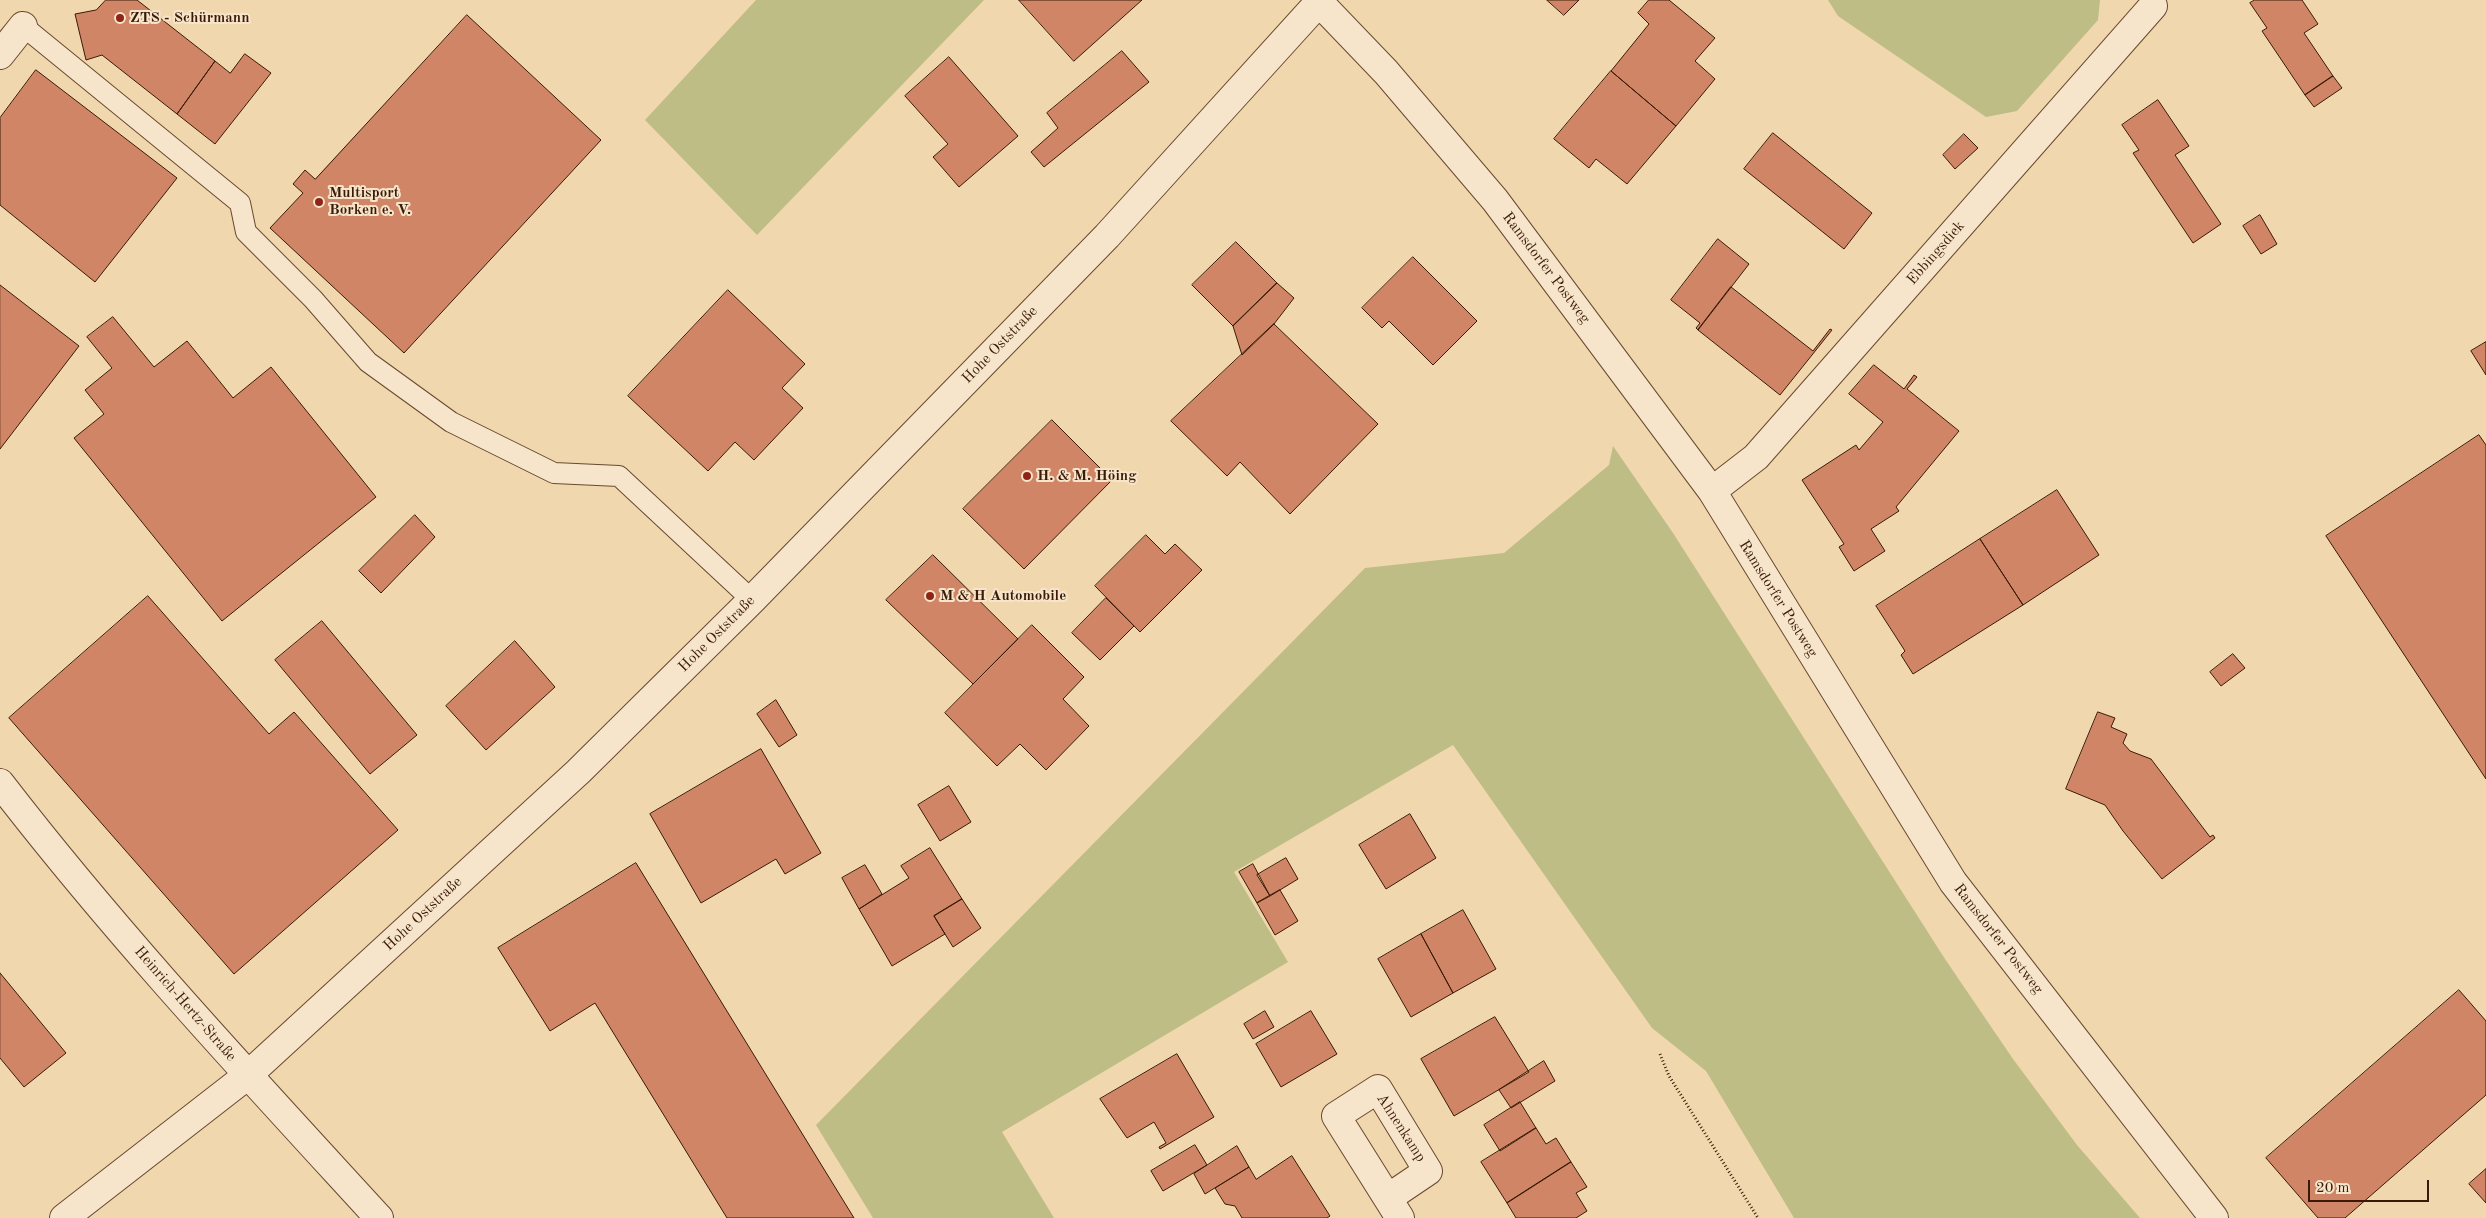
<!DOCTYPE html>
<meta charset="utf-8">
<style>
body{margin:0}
#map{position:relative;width:2486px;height:1218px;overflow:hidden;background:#f1d7ad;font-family:"Old Standard TT",serif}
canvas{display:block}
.scale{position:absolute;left:2308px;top:1180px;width:121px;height:22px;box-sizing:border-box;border:2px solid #3a1a07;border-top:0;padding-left:6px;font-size:15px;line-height:18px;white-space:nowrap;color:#3a1a07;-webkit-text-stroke:4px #f6e5ca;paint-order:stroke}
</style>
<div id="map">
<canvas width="2486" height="1218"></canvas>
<div class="scale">20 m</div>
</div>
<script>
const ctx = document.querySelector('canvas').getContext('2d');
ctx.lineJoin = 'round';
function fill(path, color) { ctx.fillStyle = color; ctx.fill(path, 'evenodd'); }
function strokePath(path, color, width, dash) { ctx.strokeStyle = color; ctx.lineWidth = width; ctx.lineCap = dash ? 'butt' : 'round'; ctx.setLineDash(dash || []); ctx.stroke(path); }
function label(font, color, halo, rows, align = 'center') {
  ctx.font = font + ' "Old Standard TT",serif'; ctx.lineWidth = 4; ctx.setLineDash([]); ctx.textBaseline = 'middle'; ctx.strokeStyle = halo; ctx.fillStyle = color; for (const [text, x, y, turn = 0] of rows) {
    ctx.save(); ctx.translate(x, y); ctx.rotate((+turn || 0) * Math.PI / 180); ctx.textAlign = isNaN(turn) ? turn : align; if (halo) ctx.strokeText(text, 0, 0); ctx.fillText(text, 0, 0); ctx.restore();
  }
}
const green = new Path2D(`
 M 756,0 L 984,0 L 757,235 L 645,120 Z
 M 1828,0 L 2100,0 L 2098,20 L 2017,111 L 1986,117 L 1838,16 Z
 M 1613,446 L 1673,533 L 1945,959 L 2013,1059 L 2077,1145 L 2140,1218 L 1794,1218 L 1706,1071 L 1652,1028 L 1453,745 L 1234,872 L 1288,962 L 1002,1132 L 1054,1218 L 873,1218 L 816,1125 L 1365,568 L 1504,553 L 1609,465 Z`);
const building = new Path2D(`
 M 106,0 L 137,0 L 215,61 L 177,114 L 102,55 L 86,60 L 75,14 L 96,10 Z
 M 1019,0 L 1142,0 L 1074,61 Z
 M 1547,0 L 1579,0 L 1564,15 Z
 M 1649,0 L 1669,0 L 1715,38 L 1695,61 L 1715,79 L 1676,126 L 1611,71 L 1649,24 L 1638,13 Z
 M 2255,0 L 2302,0 L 2318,24 L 2304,33 L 2333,76 L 2305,95 L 2262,31 L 2267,28 L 2250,3 Z
 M 467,15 L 601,140 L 404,353 L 270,228 L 303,193 L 293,184 L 305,170 L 315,179 Z
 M 1122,51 L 1149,82 L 1044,167 L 1031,152 L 1058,128 L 1047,113 Z
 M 245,54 L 271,73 L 215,144 L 177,114 L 215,61 L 230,73 Z
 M 949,57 L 1018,136 L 959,187 L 933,157 L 948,144 L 905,96 Z
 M 36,70 L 177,178 L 95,282 L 0,205 L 0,118 Z
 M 1611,71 L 1676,126 L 1627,184 L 1596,159 L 1589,168 L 1554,139 Z
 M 2333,76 L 2342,88 L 2314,107 L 2305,95 Z
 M 2158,100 L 2189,146 L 2175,155 L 2221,224 L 2193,243 L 2133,153 L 2139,150 L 2122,125 Z
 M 1773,133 L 1872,213 L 1844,249 L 1744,169 Z
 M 1964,134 L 1978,148 L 1955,169 L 1943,155 Z
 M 2260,215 L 2277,244 L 2261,254 L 2243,226 Z
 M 1718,239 L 1749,264 L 1698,330 L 1696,328 L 1700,323 L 1671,300 Z
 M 1236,242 L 1277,283 L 1233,326 L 1192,285 Z
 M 1413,257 L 1477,321 L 1433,365 L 1389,321 L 1382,328 L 1362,308 Z
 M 1277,283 L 1294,298 L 1274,324 L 1242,355 L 1233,326 Z
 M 0,285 L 79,346 L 0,449 Z
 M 1731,287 L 1813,351 L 1830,329 L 1832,330 L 1780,395 L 1698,330 Z
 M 728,290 L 805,364 L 782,388 L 803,408 L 754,460 L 735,442 L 708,471 L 628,396 Z
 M 113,317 L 154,367 L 187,341 L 233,398 L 271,367 L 376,497 L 222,621 L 74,438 L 104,414 L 85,390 L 112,368 L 87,337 Z
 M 1274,324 L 1378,424 L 1290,514 L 1240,462 L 1227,476 L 1171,421 Z
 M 2486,342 L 2486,375 L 2471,351 Z
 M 1874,365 L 1904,389 L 1914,375 L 1917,377 L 1907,389 L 1959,431 L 1896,507 L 1899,511 L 1871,529 L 1885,551 L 1854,571 L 1839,547 L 1844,544 L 1802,480 L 1856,445 L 1859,450 L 1883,422 L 1849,394 Z
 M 1052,420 L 1112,480 L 1024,569 L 963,509 Z
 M 2479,435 L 2486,445 L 2486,779 L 2326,536 Z
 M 2057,490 L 2099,555 L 2023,605 L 1980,539 Z
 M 415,515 L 435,537 L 381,593 L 359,571 Z
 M 1146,535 L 1165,554 L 1175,544 L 1202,570 L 1140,632 L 1095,586 Z
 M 1980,539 L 2023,605 L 1913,674 L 1901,655 L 1905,651 L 1876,606 Z
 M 933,555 L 1018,639 L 973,684 L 886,600 Z
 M 148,596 L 269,734 L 294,712 L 398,830 L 234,974 L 9,718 Z
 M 1106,598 L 1134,626 L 1100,660 L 1072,633 Z
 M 322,621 L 417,735 L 370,774 L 275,660 Z
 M 1032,625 L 1084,677 L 1063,699 L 1089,726 L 1046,770 L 1020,744 L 997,766 L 945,713 Z
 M 515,641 L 555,687 L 486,750 L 446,706 Z
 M 2233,654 L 2245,668 L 2221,686 L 2210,672 Z
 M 776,700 L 797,735 L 779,747 L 757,714 Z
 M 2098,712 L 2115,718 L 2111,727 L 2127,734 L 2123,743 L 2130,751 L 2151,759 L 2210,837 L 2213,835 L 2215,838 L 2162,879 L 2123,831 L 2105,805 L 2066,789 Z
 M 761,749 L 821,853 L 785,874 L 776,859 L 701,903 L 650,814 Z
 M 949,786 L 971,822 L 940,841 L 918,805 Z
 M 1410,814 L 1436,858 L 1386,889 L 1359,845 Z
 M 930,848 L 962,899 L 934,916 L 945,934 L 892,966 L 859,909 L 909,878 L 901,866 Z
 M 1286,858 L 1298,879 L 1270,896 L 1257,875 Z
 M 636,863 L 854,1218 L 727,1218 L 595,1003 L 550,1031 L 498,948 Z
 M 1253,864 L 1270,896 L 1257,903 L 1239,872 Z
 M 865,865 L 882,894 L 859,909 L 842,878 Z
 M 1280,890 L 1298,921 L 1275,935 L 1257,903 Z
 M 962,899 L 981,928 L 953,947 L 934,916 Z
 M 1463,910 L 1496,969 L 1453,993 L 1421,934 Z
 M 1421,934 L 1453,993 L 1411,1017 L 1378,959 Z
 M 0,973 L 66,1053 L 24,1087 L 0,1058 Z
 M 2459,990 L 2486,1021 L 2486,1095 L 2345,1218 L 2318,1218 L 2266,1158 Z
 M 1265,1011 L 1274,1027 L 1253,1039 L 1244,1024 Z
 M 1311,1011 L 1337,1054 L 1281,1087 L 1256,1044 Z
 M 1495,1017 L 1529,1072 L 1454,1116 L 1421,1059 Z
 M 1177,1054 L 1214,1117 L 1160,1149 L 1159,1147 L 1166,1143 L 1154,1122 L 1127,1138 L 1100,1099 Z
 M 1544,1061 L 1555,1081 L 1511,1108 L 1499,1090 Z
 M 1520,1102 L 1536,1128 L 1500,1151 L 1484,1125 Z
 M 1536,1128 L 1546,1144 L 1556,1138 L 1571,1162 L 1507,1203 L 1481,1162 Z
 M 1195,1145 L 1207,1165 L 1163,1191 L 1151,1171 Z
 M 1237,1146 L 1249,1167 L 1205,1194 L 1194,1174 Z
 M 1292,1156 L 1330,1216 L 1327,1218 L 1242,1218 L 1235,1206 L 1225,1204 L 1215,1188 L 1249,1167 L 1256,1179 Z
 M 1571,1162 L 1587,1187 L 1576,1193 L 1587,1211 L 1576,1218 L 1516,1218 L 1507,1203 Z
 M 2486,1169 L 2486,1203 L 2469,1184 Z`);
const path = new Path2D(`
 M 1660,1054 L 1669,1076 L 1758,1218`);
const lane = new Path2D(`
 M 23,26 L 240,203 L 246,232 L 313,299 L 368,362 L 451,422 L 554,473 L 619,476 L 752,600`);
const street = new Path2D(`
 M 1317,0 L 1386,72 L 1495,200 L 1712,491 L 1953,882 L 2214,1218
 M 0,55 L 23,26
 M 1712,491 L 1756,457 L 2153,6
 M 0,783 C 117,935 249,1076 379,1218
 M 1388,1198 L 1428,1171 L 1378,1089 L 1336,1116 L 1400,1218
 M 64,1218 L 248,1075 L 578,772 L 752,600 L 1107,236 L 1321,0`);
const markers = [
 [120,18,5,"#8f2418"],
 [319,202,5,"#8f2418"],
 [1027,476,5,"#8f2418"],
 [930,596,5,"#8f2418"]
];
const poiNames = [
 ["ZTS - Schürmann",130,18],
 ["Multisport",329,193],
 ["Borken e. V.",329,210],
 ["H. & M. Höing",1037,476],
 ["M & H Automobile",940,596]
];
const streetNames = [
 ["Ebbingsdiek",1936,253,-49],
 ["Ramsdorfer Postweg",1546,268,53],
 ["Hohe Oststraße",1000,345,-46],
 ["Ramsdorfer Postweg",1778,599,58],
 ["Hohe Oststraße",717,634,-45],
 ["Hohe Oststraße",423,914,-43],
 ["Ramsdorfer Postweg",1998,939,52],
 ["Heinrich-Hertz-Straße",185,1004,49],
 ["Ahnenkamp",1401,1128,57]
];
fill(green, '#bebd86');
fill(building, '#d08666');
strokePath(building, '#3a1a07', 1);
strokePath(lane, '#684930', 22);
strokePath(street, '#684930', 30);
strokePath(path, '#3a1a07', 3, [1, 2.5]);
strokePath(lane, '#f6e5ca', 20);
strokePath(street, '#f6e5ca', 28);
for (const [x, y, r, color] of markers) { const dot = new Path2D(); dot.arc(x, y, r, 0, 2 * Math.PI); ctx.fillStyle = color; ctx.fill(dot); strokePath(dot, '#f6e5ca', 2); }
label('bold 15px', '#3a1a07', '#f6e5ca', poiNames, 'left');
label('15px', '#3a1a07', '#f6e5ca', streetNames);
</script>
